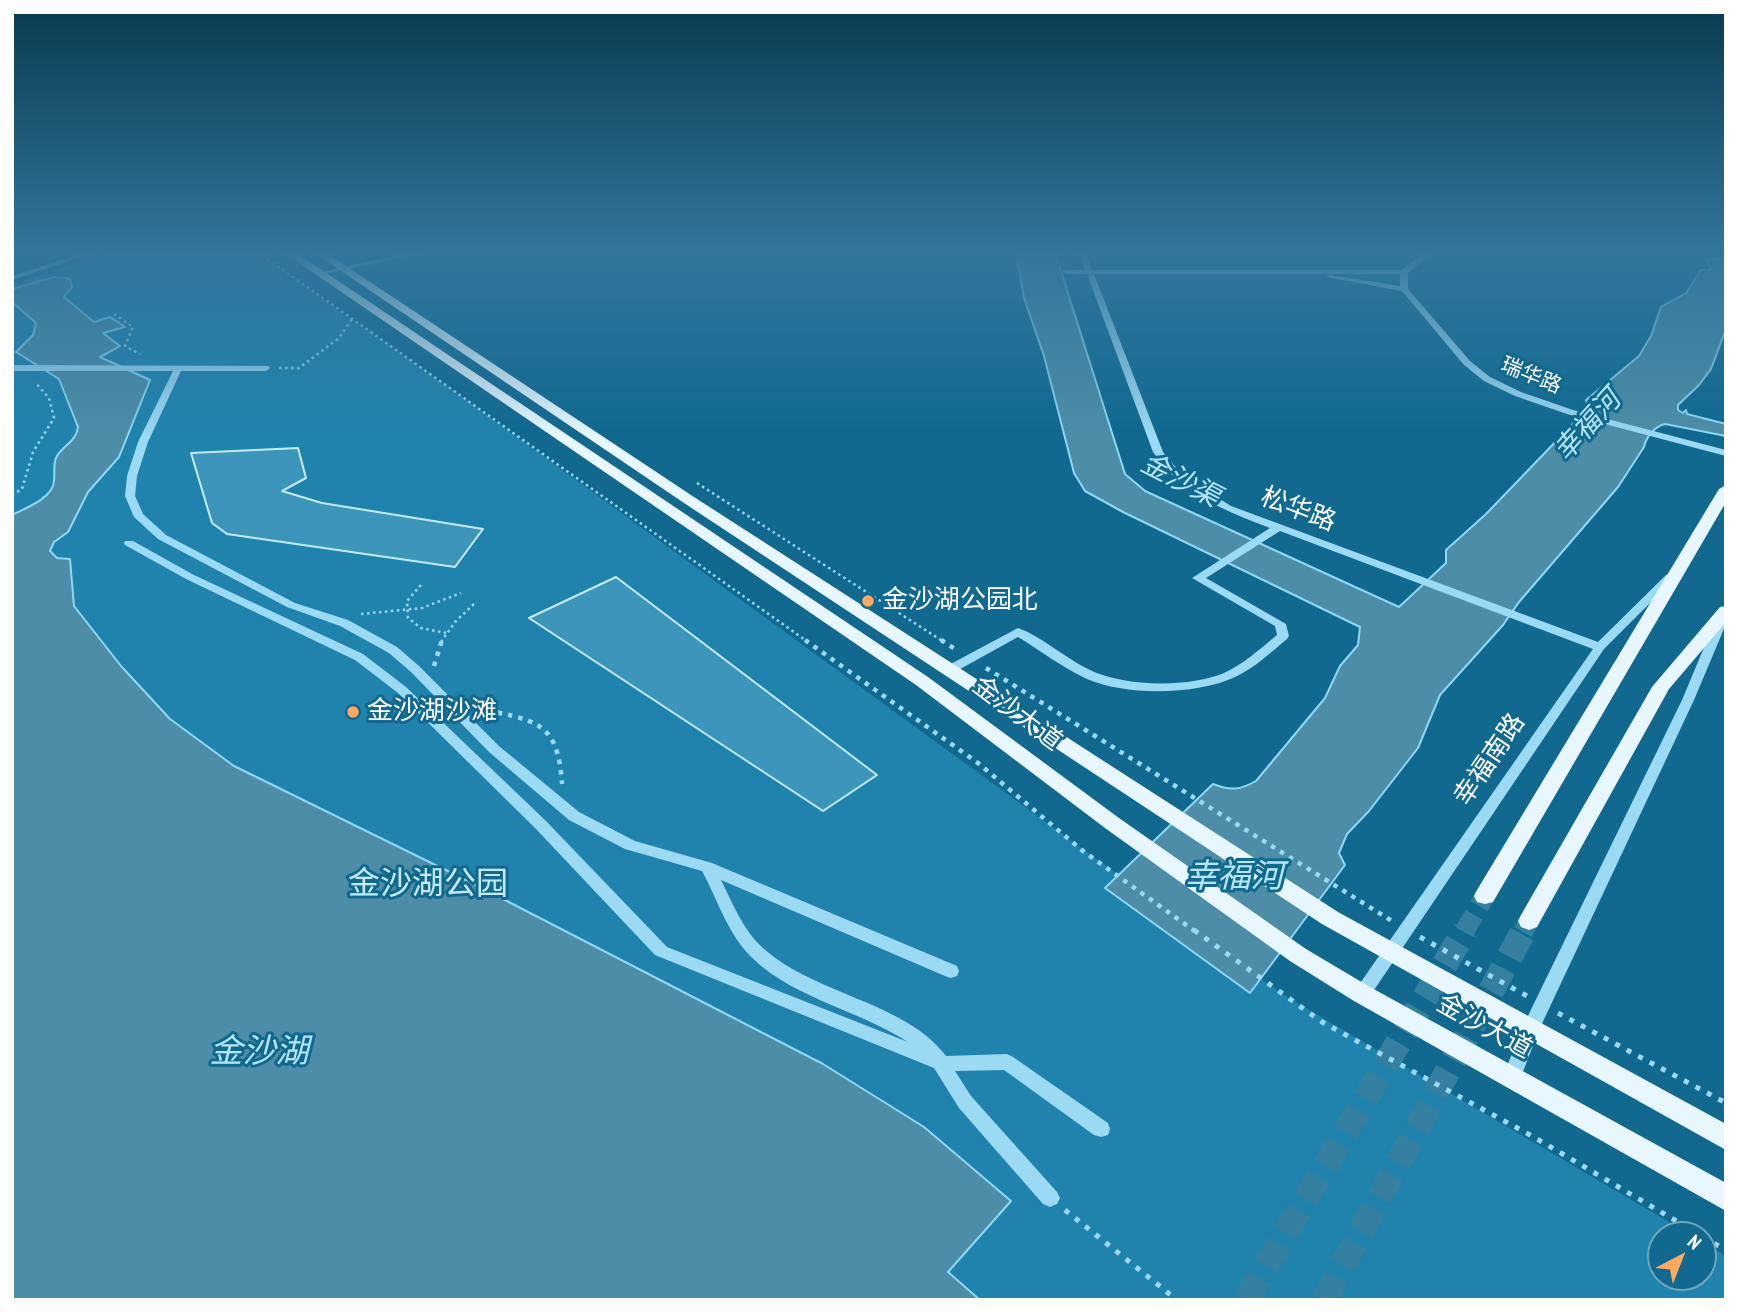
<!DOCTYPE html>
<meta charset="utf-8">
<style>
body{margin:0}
#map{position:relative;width:1738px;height:1312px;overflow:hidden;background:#116990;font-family:"PT Sans Narrow",sans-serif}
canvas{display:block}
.frame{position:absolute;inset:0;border:14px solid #fff;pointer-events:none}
.north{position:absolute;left:1647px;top:1221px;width:70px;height:70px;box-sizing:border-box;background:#116990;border:2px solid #70a5bc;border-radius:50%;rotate:42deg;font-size:19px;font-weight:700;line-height:28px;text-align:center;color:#fff}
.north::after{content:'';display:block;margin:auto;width:24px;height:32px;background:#ffa85e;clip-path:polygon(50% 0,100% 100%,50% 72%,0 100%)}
</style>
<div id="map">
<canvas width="1738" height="1312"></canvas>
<div class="frame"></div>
<div class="north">N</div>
</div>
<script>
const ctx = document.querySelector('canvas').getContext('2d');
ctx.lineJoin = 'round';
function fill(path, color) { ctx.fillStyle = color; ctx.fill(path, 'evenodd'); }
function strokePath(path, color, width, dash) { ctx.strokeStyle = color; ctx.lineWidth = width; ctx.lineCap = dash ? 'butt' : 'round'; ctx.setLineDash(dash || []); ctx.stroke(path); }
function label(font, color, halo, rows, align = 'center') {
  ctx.font = font + ' "PT Sans Narrow","Noto Sans SC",sans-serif'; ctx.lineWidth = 6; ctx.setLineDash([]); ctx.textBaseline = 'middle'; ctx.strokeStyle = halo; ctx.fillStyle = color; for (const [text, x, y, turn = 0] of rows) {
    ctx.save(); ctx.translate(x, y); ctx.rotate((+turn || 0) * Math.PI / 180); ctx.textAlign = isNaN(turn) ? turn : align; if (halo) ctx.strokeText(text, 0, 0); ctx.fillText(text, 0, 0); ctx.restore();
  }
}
const green = new Path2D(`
 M 111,252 L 257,252 L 465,399 L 1282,994 L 1691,1235 L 1661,1235 L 1661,1277 L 1703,1277 L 1703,1242 L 1726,1256 L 1726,1300 L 12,1300 L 12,284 Z`);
const water = new Path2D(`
 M 1016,252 L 1055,252 L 1125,474 L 1145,491 L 1399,607 L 1446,563 L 1446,550 L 1486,514 L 1588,408 L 1586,400 L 1639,356 L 1651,336 L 1661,307 L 1686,293 L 1701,270 L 1711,270 L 1707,260 L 1717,259 L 1726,252 L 1726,329 L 1711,369 L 1699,385 L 1678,405 L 1678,410 L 1683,413 L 1686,410 L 1687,414 L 1726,424 L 1726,436 L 1665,424 C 1655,426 1646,437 1644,447 L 1618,487 L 1519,602 L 1503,625 L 1440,695 L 1418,748 L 1369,811 L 1347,834 L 1339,853 L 1345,865 L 1250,993 L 1105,888 L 1213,784 C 1231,791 1240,790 1256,781 L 1325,698 L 1340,666 L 1358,645 L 1360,627 L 1123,512 L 1085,491 L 1074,473 L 1044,356 L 1024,298 Z
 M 54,277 L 70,279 L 72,287 L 64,297 L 94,322 L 110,317 L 125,327 L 103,333 L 120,346 L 100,357 L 150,380 L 119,457 L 88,492 L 68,532 L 54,542 L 50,551 L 57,558 L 70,559 L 74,606 L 121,666 L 170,719 L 234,766 L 470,882 L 823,1064 L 924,1127 L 1011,1201 L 948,1272 L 980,1300 L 12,1300 L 12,515 C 26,508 53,498 54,481 C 55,474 53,465 56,458 C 62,445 76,443 78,427 L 59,379 L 16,352 L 33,335 L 36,323 L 12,302 L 12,289 Z`);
const building = new Path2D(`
 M 298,448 L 306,478 L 282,491 L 322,503 L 483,529 L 455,567 L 227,534 L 212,523 L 191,453 Z
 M 616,577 L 877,775 L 823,811 L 529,618 Z`);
const majorTunnelFar1 = new Path2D(`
 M 1464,932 L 1485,896
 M 1523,932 L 1529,921`);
const majorTunnel = new Path2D(`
 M 1246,1300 L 1465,930
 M 1324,1300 L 1524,930`);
const pathFar2 = new Path2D(`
 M 258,252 L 808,642
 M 114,314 L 133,327 L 125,346 L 140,354
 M 12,326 L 12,339
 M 279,368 L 299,368 L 339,338 L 352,319
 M 697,483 L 944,642
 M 12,495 L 22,489 L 33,452 L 54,418 L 49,398 L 35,382
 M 421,585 L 407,601 L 408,618 L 421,628 L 446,633
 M 361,614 L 422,608 L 461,593
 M 441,642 L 455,622 L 476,602`);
const pathFar1 = new Path2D(`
 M 805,640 L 978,763 L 1083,851 L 1196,932
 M 941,640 L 955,649
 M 434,666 L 442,640
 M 986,668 L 1392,921
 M 477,708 C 533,721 558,718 562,784`);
const path = new Path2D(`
 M 1194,930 L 1322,1022 L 1532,1136 L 1700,1235
 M 1420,937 L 1527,996
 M 1558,1013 L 1726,1103
 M 1065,1210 L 1177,1300
 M 1703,1237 L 1726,1250`);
const minor = new Path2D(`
 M 86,252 L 96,252 L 12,280 L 12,276 Z
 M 412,252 L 425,252 L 321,275 L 317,273 Z
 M 1079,252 L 1085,252 L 1092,270 L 1402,270 L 1425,252 L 1432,252 L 1408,273 L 1408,289 L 1470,361 L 1490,377 L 1521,392 L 1573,410 L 1726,450 L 1726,456 L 1567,414 L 1515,396 L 1484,381 L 1464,365 L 1402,291 L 1326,277 L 1330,275 L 1400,286 L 1400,274 L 1094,274 L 1163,452 L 1183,476 L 1231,506 L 1598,642 L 1666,575 L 1670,574 L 1676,577 L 1604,649 L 1368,999 L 1362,1001 L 1356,999 L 1354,994 L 1356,989 L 1593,649 L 1280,531 L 1206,578 L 1286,624 L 1289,636 L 1287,639 C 1271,652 1255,668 1235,677 C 1198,695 1125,696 1087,679 C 1063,668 1041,651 1018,637 L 953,673 L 945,673 L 943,670 L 945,667 L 1018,628 C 1041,636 1065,658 1088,669 C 1122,687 1189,688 1224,673 C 1244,664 1261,648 1277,635 L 1275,626 L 1192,578 L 1270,528 C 1225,511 1182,494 1153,452 L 1087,274 L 1066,274 L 1062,272 L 1066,270 L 1085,270 Z
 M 12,365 L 269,366 L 270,368 L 266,371 L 181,371 L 148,442 L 137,476 L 135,496 L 143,514 L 166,535 L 295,603 L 348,620 L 397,647 L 419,666 L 499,746 L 579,812 L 635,841 L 712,863 L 957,966 L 959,971 L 957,976 L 951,978 L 945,976 L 721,880 C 733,904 743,930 763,948 C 815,995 906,1002 946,1056 L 1007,1054 L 1013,1057 L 1108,1123 L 1110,1129 L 1108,1135 L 1101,1137 L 1094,1135 L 1004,1070 L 955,1071 L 971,1096 L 1057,1192 L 1060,1198 L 1057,1204 L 1050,1207 L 1043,1204 L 959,1108 L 934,1068 L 655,955 L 536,829 L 398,693 L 355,660 L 186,579 L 125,545 L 124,543 L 125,541 L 133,541 L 194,575 L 363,654 L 406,687 L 546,821 L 667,947 L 908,1042 C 856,1008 784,997 743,948 C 725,925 716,897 702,871 L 625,849 L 569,820 L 489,752 L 411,672 L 389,653 L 340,626 L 287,607 L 158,539 L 134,517 L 125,496 L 127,476 L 138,442 L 173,371 L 12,371 Z
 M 1722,615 L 1726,616 L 1726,624 L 1694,700 L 1539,1030 L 1521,1077 L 1518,1082 L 1512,1085 L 1506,1082 L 1503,1077 L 1521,1030 L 1682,700 L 1716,619 Z`);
const major = new Path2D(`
 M 283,252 L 295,252 L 928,677 L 1119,818 L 1306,949 L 1370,987 L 1726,1183 L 1726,1211 L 1354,1001 L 1290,961 L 1105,828 L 916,685 Z
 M 313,252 L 325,252 L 694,497 L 1338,912 L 1726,1124 L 1726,1150 L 1322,924 L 684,503 Z
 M 1726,485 L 1726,502 L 1493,902 L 1485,904 L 1477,902 L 1474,896 L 1477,890 L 1719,489 Z
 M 1726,606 L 1726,622 L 1669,689 L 1537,927 L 1529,930 L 1521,927 L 1518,921 L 1521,915 L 1652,687 L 1720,607 Z`);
const markers = [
 [868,601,7,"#ffa85e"],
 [353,712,7,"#ffa85e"]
];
const farStreetnames = [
 ["瑞华路",1531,376,22]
];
const streetNames = [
 ["松华路",1298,510,21],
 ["金沙大道",1017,714,37],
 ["幸福南路",1490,760,-56],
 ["金沙大道",1484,1027,29]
];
const poiNames = [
 ["金沙湖公园北",882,601],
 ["金沙湖沙滩",367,712]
];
const waterNames = [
 ["幸福河",1588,426,-48],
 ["金沙渠",1180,481,27]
];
const nearParknames = [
 ["金沙湖公园",428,885]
];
const nearWaternames = [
 ["幸福河",1234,878],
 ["金沙湖",259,1053]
];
fill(green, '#2083ae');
fill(water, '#4d8da7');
strokePath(water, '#8ed8f6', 2);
fill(building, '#3e95bb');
strokePath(building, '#c4ecfd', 2);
strokePath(majorTunnelFar1, '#3580a1', 20, [20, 10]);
strokePath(majorTunnel, '#3580a1', 26, [26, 13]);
strokePath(pathFar2, '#9cd9f2', 2.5, [2.5, 3.5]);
strokePath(pathFar1, '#9cd9f2', 4.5, [4.5, 6]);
strokePath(path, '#9cd9f2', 5, [5, 8]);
fill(minor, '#9cd9f2');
fill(major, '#e8f7ff');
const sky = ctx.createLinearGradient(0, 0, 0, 436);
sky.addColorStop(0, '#093a4f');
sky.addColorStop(0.58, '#32769c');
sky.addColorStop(1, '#32769c00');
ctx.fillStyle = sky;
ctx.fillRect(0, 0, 1738, 436);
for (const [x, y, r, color] of markers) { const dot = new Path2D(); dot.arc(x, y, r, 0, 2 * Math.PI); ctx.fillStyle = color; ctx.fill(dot); strokePath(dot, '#116990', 2.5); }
label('21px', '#fff', '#116990', farStreetnames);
label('26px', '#fff', '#116990', streetNames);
label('26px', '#fff', '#116990', poiNames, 'left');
label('italic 28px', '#b5e6fa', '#116990', waterNames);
label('32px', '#c4ecfd', '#116990', nearParknames);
label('italic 33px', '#b5e6fa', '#116990', nearWaternames);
</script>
